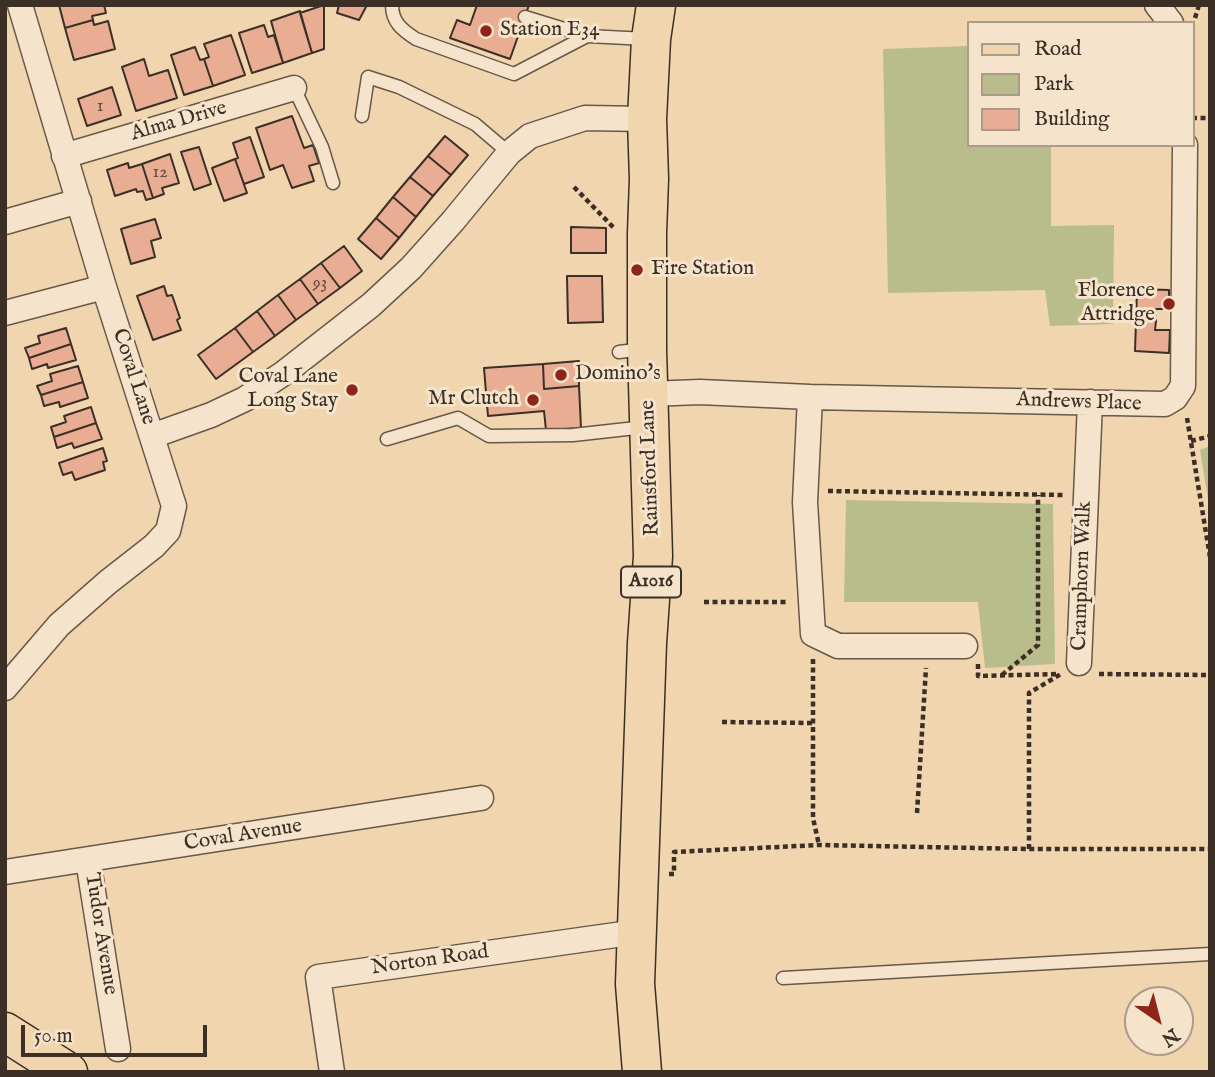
<!DOCTYPE html>
<style>
body{margin:0}
#map{position:relative;width:1215px;height:1077px;overflow:hidden;background:#f0d5af;font-family:"IM FELL English",serif}
canvas{display:block}
.frame{position:absolute;inset:0;border:7px solid #3b2f26;pointer-events:none}
.legend{position:absolute;left:967px;top:21px;width:228px;height:126px;box-sizing:border-box;background:#f5e4cb;border:2px solid #ab9c89;margin:0;padding:9px 12px;list-style:none;font-size:21px;color:#3b2f26}
.legend li{display:flex;align-items:center;gap:14px;height:35px}
.legend b{width:35px;border:2px solid #ab9c89}
.north{position:absolute;left:1124px;top:986px;width:70px;height:70px;box-sizing:border-box;background:#f5e4cb;border:2px solid #ab9c89;border-radius:50%;rotate:145deg;font-size:19px;font-weight:700;line-height:28px;text-align:center;color:#3b2f26}
.north::after{content:'';display:block;margin:auto;width:24px;height:32px;background:#8f2418;clip-path:polygon(50% 0,100% 100%,50% 72%,0 100%)}
.scale{position:absolute;left:21px;top:1025px;width:186px;height:32px;box-sizing:border-box;border:4px solid #3b2f26;border-top:0;padding-left:9px;font-size:21px;line-height:24px;white-space:nowrap;color:#3b2f26;-webkit-text-stroke:5px #f5e4cb;paint-order:stroke}
</style>
<div id="map">
<canvas width="1215" height="1077"></canvas>
<div class="frame"></div>
<ul class="legend">
<li><b style="height:9px;background:#f0d5af"></b>Road</li>
<li><b style="height:19px;background:#b8bd8b"></b>Park</li>
<li><b style="height:19px;background:#e9ad93"></b>Building</li>
</ul>
<div class="north">N</div>
<div class="scale">50 m</div>
</div>
<script>
const ctx = document.querySelector('canvas').getContext('2d');
ctx.lineJoin = 'round';
function fill(path, color) { ctx.fillStyle = color; ctx.fill(path, 'evenodd'); }
function strokePath(path, color, width, dash) { ctx.strokeStyle = color; ctx.lineWidth = width; ctx.lineCap = dash ? 'butt' : 'round'; ctx.setLineDash(dash || []); ctx.stroke(path); }
function label(font, color, halo, rows, align = 'center') {
  ctx.font = font + ' "IM FELL English",serif'; ctx.lineWidth = 6; ctx.setLineDash([]); ctx.textBaseline = 'middle'; ctx.strokeStyle = halo; ctx.fillStyle = color; for (const [text, x, y, turn = 0] of rows) {
    ctx.save(); ctx.translate(x, y); ctx.rotate((+turn || 0) * Math.PI / 180); ctx.textAlign = isNaN(turn) ? turn : align; if (halo) ctx.strokeText(text, 0, 0); ctx.fillText(text, 0, 0); ctx.restore();
  }
}
const green = new Path2D(`
 M 968,46 L 968,145 L 1051,145 L 1051,226 L 1114,225 L 1113,324 L 1050,326 L 1045,290 L 888,293 L 883,49 Z
 M 1210,446 L 1210,511 L 1200,450 Z
 M 846,500 L 1053,504 L 1055,664 L 985,668 L 978,602 L 844,602 Z`);
const building = new Path2D(`
 M 59,5 L 104,5 L 106,13 L 92,16 L 93,20 L 65,28 Z
 M 324,5 L 324,49 L 312,53 L 300,13 Z
 M 339,5 L 367,5 L 359,20 L 337,13 Z
 M 477,5 L 529,5 L 510,59 L 450,38 L 457,20 L 470,25 Z
 M 300,11 L 312,53 L 283,63 L 271,21 Z
 M 93,20 L 94,25 L 108,21 L 115,49 L 74,60 L 65,28 Z
 M 264,25 L 268,37 L 274,35 L 283,63 L 252,73 L 239,33 Z
 M 231,35 L 245,75 L 213,86 L 204,59 L 209,57 L 204,44 Z
 M 195,47 L 200,60 L 204,59 L 213,86 L 184,95 L 171,55 Z
 M 144,59 L 149,76 L 168,70 L 177,98 L 136,111 L 122,67 Z
 M 112,87 L 121,115 L 87,126 L 78,99 Z
 M 292,116 L 304,148 L 313,145 L 319,163 L 309,166 L 314,181 L 292,188 L 283,165 L 270,170 L 256,128 Z
 M 445,136 L 468,155 L 451,175 L 428,156 Z
 M 250,137 L 264,177 L 244,184 L 235,159 L 238,158 L 233,143 Z
 M 199,147 L 211,184 L 194,190 L 181,152 Z
 M 170,154 L 179,183 L 162,188 L 164,194 L 153,198 L 142,164 Z
 M 428,156 L 451,175 L 433,196 L 410,177 Z
 M 235,159 L 247,193 L 224,201 L 212,168 Z
 M 128,163 L 129,168 L 142,164 L 153,198 L 146,200 L 143,191 L 137,192 L 136,189 L 115,196 L 107,170 Z
 M 410,177 L 433,196 L 416,217 L 393,197 Z
 M 393,197 L 416,217 L 399,238 L 376,218 Z
 M 376,218 L 399,238 L 381,259 L 358,239 Z
 M 155,219 L 161,238 L 151,241 L 155,257 L 131,264 L 121,229 Z
 M 571,227 L 606,228 L 606,253 L 571,253 Z
 M 344,246 L 362,271 L 340,288 L 321,263 Z
 M 321,263 L 340,288 L 318,304 L 300,279 Z
 M 567,276 L 602,276 L 603,322 L 568,323 Z
 M 300,279 L 318,304 L 296,320 L 278,295 Z
 M 164,286 L 167,296 L 172,295 L 180,318 L 177,320 L 181,330 L 153,340 L 137,296 Z
 M 1137,289 L 1169,290 L 1169,309 L 1156,309 L 1156,321 L 1136,321 Z
 M 278,295 L 296,320 L 275,336 L 257,311 Z
 M 257,311 L 275,336 L 253,352 L 235,328 Z
 M 1136,321 L 1156,321 L 1155,330 L 1170,330 L 1169,353 L 1135,351 Z
 M 66,328 L 71,344 L 29,358 L 25,348 L 40,343 L 38,336 Z
 M 235,328 L 253,352 L 216,379 L 198,355 Z
 M 71,344 L 76,360 L 48,368 L 47,364 L 32,369 L 29,358 Z
 M 579,361 L 579,386 L 544,389 L 543,364 Z
 M 543,364 L 544,389 L 579,386 L 581,428 L 546,430 L 544,411 L 488,416 L 484,368 Z
 M 78,366 L 83,382 L 41,395 L 37,386 L 52,381 L 50,374 Z
 M 83,382 L 88,398 L 60,407 L 59,402 L 44,406 L 41,395 Z
 M 91,407 L 96,423 L 54,437 L 51,427 L 66,422 L 64,416 Z
 M 96,423 L 102,439 L 74,448 L 72,443 L 57,448 L 54,437 Z
 M 103,448 L 107,461 L 103,462 L 105,470 L 75,480 L 72,472 L 63,475 L 59,463 Z`);
const path = new Path2D(`
 M 1195,18 L 1199,5
 M 1192,118 L 1210,118
 M 574,187 L 615,229
 M 1187,418 L 1210,557
 M 1191,441 L 1210,436
 M 828,491 L 1064,495
 M 704,602 L 787,602
 M 813,659 L 813,818 L 819,845
 M 978,664 L 978,676 L 1058,674
 M 1099,674 L 1210,675
 M 1002,675 L 1038,645 L 1038,495
 M 722,722 L 812,723
 M 917,813 L 926,668
 M 1029,849 L 1029,693 L 1061,674
 M 669,874 L 674,874 L 674,852 L 819,845 L 1029,849 L 1210,849`);
const lane = new Path2D(`
 M 392,5 C 392,22 402,30 416,39 L 514,74 L 587,36
 M 525,17 L 587,36 L 647,39
 M 294,88 L 322,147 L 333,183
 M 362,116 L 368,77 L 399,87 L 475,124 L 509,153
 M 619,352 L 643,349
 M 387,439 L 458,418 L 489,436 L 573,435 L 645,427
 M 783,978 L 1210,954`);
const street = new Path2D(`
 M 1157,5 L 1171,23
 M 64,156 L 294,88
 M 5,222 L 79,201
 M 5,313 L 104,287
 M 649,394 L 700,392 L 810,397 L 1165,404 L 1175,398 L 1183,386 L 1185,145
 M 810,397 L 805,502 L 813,634 L 838,646 L 965,646
 M 152,436 L 211,415 L 245,399 L 284,373 L 371,305 L 411,268 L 453,221 L 509,153 L 530,136 L 585,118 L 647,119
 M 1079,663 L 1090,402
 M 5,688 L 59,625 L 108,582 L 154,546 L 168,531 L 174,506 L 104,287 L 20,5
 M 88,860 L 118,1049
 M 5,872 L 481,798
 M 332,1072 L 318,977 L 637,932`);
const primary = new Path2D(`
 M 5,1032 L 68,1072
 M 642,1072 L 635,984 L 647,643 L 653,556 L 647,349 L 647,233 L 649,179 L 647,119 L 651,39 L 656,5`);
const markers = [
 [486,31,7,"#8f2418"],
 [637,270,7,"#8f2418"],
 [1169,304,7,"#8f2418"],
 [561,375,7,"#8f2418"],
 [352,390,7,"#8f2418"],
 [533,400,7,"#8f2418"]
];
const numberNames = [
 ["1",100,107],
 ["12",160,173],
 ["93",320,284]
];
const shields = [
 [651,582,60]
];
const shieldNames = [
 ["A1016",651,582]
];
const poiNames = [
 ["Station E34",500,31],
 ["Fire Station",651,270],
 ["Florence",1155,292,"right"],
 ["Attridge",1155,316,"right"],
 ["Domino's",575,375],
 ["Coval Lane",338,378,"right"],
 ["Long Stay",338,402,"right"],
 ["Mr Clutch",519,400,"right"]
];
const streetNames = [
 ["Alma Drive",179,122,-16],
 ["Coval Lane",133,377,72],
 ["Andrews Place",1079,403,2],
 ["Rainsford Lane",651,468,-92],
 ["Cramphorn Walk",1083,576,-88],
 ["Coval Avenue",243,836,-9],
 ["Tudor Avenue",100,934,81],
 ["Norton Road",430,961,-8]
];
fill(green, '#b8bd8b');
fill(building, '#e9ad93');
strokePath(building, '#3b2f26', 2);
strokePath(lane, '#685848', 15);
strokePath(street, '#685848', 27);
strokePath(primary, '#3b2f26', 41);
strokePath(path, '#3b2f26', 4.5, [5, 3.5]);
strokePath(lane, '#f5e4cb', 12);
strokePath(street, '#f5e4cb', 24);
strokePath(primary, '#f0d5af', 38);
for (const [x, y, r, color] of markers) { const dot = new Path2D(); dot.arc(x, y, r, 0, 2 * Math.PI); ctx.fillStyle = color; ctx.fill(dot); strokePath(dot, '#f5e4cb', 2.5); }
label('18px', '#664e41', null, numberNames);
for (const [x, y, w] of shields) { const box = new Path2D(); box.roundRect(x - w / 2, y - 15.5, w, 31, 5); ctx.fillStyle = '#f5e4cb'; ctx.fill(box); strokePath(box, '#3b2f26', 2); }
label('bold 19px', '#3b2f26', null, shieldNames);
label('21px', '#3b2f26', '#f5e4cb', poiNames, 'left');
label('21px', '#3b2f26', '#f5e4cb', streetNames);
</script>
